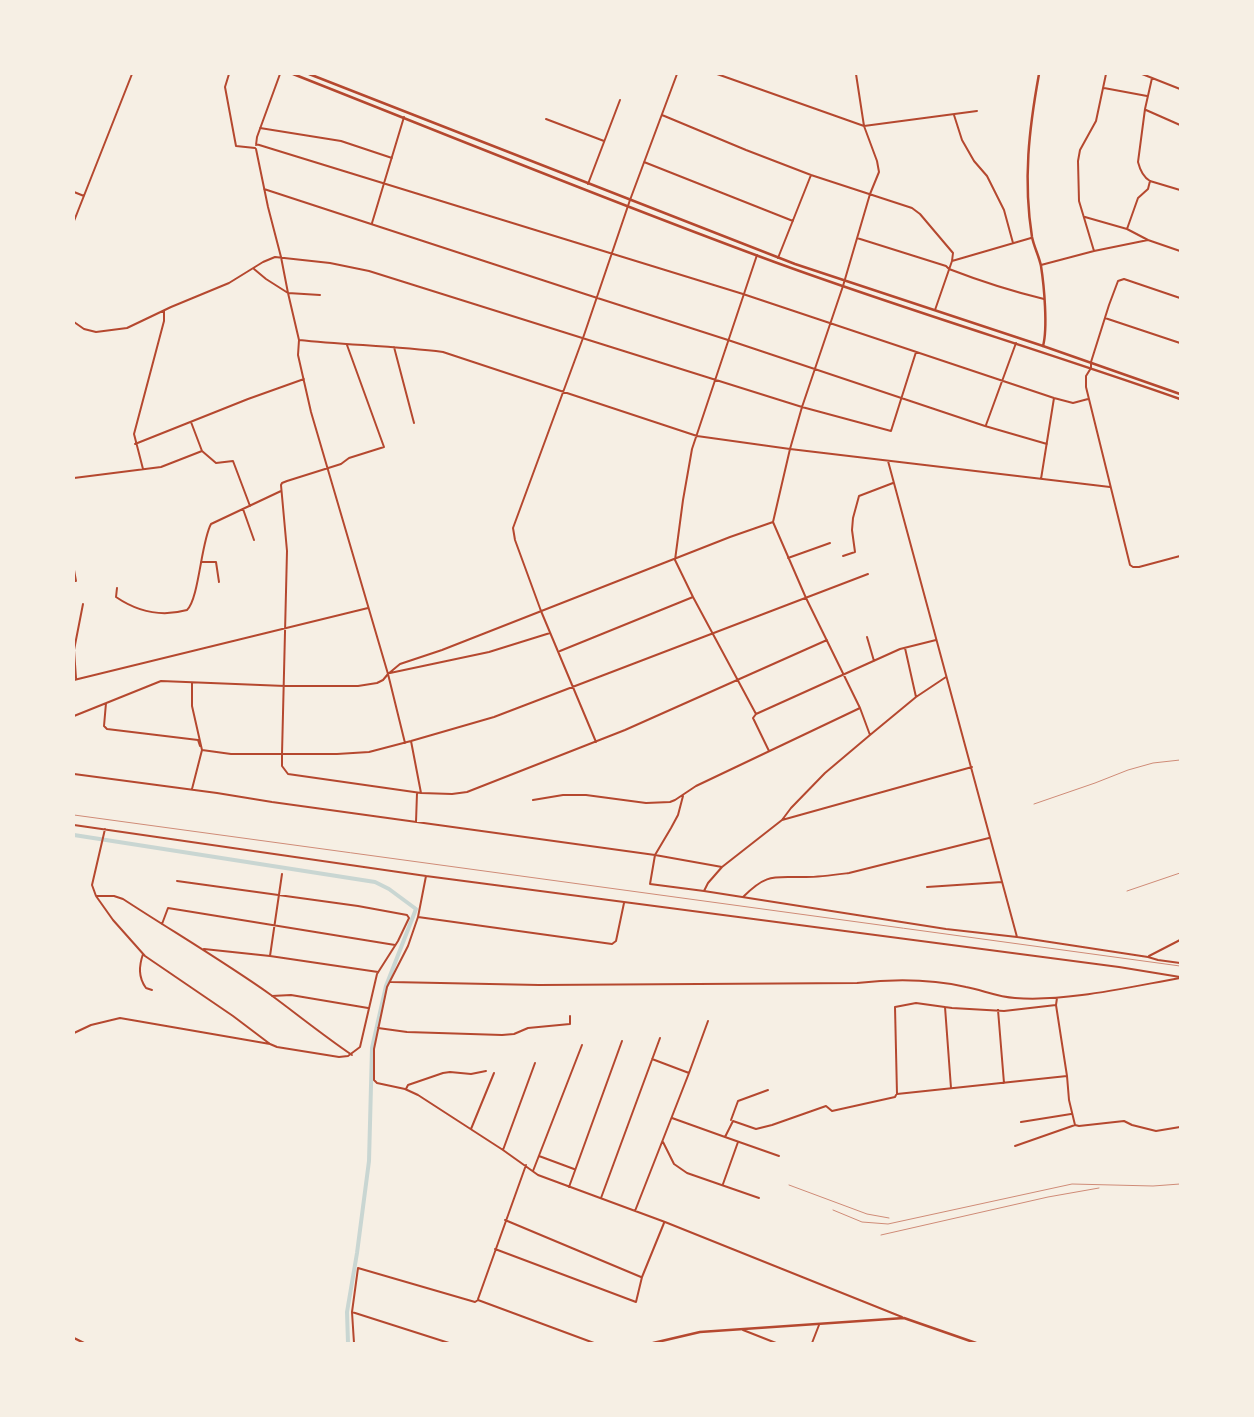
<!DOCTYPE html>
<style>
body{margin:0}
#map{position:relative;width:1254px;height:1417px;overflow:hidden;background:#f6efe4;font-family:Commissioner,sans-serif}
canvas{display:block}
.frame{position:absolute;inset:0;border:75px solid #f6efe4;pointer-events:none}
</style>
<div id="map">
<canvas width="1254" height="1417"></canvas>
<div class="frame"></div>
</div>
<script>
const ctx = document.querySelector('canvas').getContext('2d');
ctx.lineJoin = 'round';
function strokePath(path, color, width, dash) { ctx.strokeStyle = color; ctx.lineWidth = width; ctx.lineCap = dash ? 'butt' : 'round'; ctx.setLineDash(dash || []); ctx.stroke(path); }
const canal = new Path2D(`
 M 74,835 L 375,882 L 389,889 L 416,909 L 386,986 L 372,1048 L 369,1161 L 357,1253 L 347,1312 L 348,1343`);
const minor = new Path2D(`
 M 229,74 L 225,87 L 236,146 L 255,148
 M 717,74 L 864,126 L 977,111
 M 856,74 L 864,126 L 877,161 L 879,172 L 870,194 L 843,286 L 802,407 L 790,449 L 773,522 L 806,598 L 860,708 L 870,735
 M 1142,74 L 1180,89
 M 1152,78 L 1145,109 L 1138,162 C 1140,170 1143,177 1150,181 L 1180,190
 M 1104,88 L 1147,96
 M 1146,110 L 1180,125
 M 662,115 L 746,150 L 811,175 L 912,208 L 920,214 L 953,253 L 952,261 L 935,310
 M 954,115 L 962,140 L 974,161 L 987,176 L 1004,210 L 1013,243
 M 546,119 L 604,141
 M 260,128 L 341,141 L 392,158
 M 256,144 L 743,294 L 1054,398 L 1073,403 L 1088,399
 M 256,145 L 257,137 L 280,74
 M 256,149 L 268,207 L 281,257 L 288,293 L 320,295
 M 644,162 L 793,221
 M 588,184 L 620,100
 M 264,189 L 585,294 L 728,340 L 985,426 L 1047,444
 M 74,192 L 84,196
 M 1085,217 L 1127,229 L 1138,198 L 1148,189 L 1150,181
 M 74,221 L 132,74
 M 372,223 L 404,117
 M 1127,229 L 1148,240
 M 857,238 L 946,266 L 949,269 C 980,281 1011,291 1044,299
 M 1094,251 L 1079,201 L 1078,161 L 1080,150 L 1096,121 L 1106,74
 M 757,255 L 692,449 L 683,500 L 675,560 L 693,597 L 756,714 L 900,649 L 936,640
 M 778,258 L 811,175
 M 952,261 L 1031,238
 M 1041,265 L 1094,251 L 1148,240 L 1180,251
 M 254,269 L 266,279 L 288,293 L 299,340 L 298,355 L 311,412 L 388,674 L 405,743
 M 1180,298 L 1124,279 L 1118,281 L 1109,305 L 1091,362 L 1091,368 L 1086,376 L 1086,387 L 1130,565 L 1133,567 L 1139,567 L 1180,556
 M 1105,318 L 1180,343
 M 74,322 L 84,329 L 96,332 L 127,328 L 171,307 L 229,283 L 263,262 L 275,257 L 330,263 L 369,271 L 802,407 L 891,431 L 916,352
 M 299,340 C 347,345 395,346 443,352 L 697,436 L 790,449 L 1110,487
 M 347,345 L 384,447 L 349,458 L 341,464 L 287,481 L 282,483 L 281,485 L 287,551 L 282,754 L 282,766 L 288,774 L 421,793 L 452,794 L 467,792 L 625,730 L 827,640
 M 394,347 L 414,423
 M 191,422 L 202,451 L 216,463 L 233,461 L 250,506
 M 986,425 L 1016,343
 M 135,444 L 248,399 L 304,379
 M 888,461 L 1017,937
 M 143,469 L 134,434 L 164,321 L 164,311
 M 74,478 L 161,467 L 202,451
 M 1041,479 L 1054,398
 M 243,509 L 254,540
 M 843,556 L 855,552 L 852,530 L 853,518 L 859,496 L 893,483
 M 788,558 L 830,543
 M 201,562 L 216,562 L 219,582
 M 74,570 L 76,581 L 74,581
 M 117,588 L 116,597 C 138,612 162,617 187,610 C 199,599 201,542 211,524 L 281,491
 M 867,637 L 874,661
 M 905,648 L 916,697
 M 560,651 L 693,597
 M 390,673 L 489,652 L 550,633
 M 76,678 L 74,650 L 83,604
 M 74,680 L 368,608
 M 192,683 L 192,706 L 202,750 L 231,754 L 337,754 L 369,752 L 411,741 L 494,717 L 868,574
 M 106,703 L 104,726 L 107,729 L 198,740 L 200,746
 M 756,714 L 753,718 L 769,751
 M 74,716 L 161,681 L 285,686 L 358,686 L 377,683 L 383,680 L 388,674 L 400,664 L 442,650 L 730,537 L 773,522
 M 411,741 L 421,793
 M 596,742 L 541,611 L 515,540 L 513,528 L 583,338 L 630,200 L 677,74
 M 74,774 L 217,793 L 272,802 L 655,855 L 722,867 L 782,820 L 791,808 L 825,773 L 870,735 L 916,697 L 946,677
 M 192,789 L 202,750
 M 683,796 L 678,815 L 671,828 L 655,855 L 650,884 L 704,891 L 946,929 L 1017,937 L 1148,957 L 1158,960 L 1180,963
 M 533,800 L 563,795 L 586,795 L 646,803 L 670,802 L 675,800 L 696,786 L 860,708
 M 782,820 L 972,767
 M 416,822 L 417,793
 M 74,825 L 426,876 L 1119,967 L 1180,977
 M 105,829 L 92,885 L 96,896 L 113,920 L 145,956 L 233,1016 L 270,1044
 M 426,876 L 418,917 L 408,946 L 387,987 L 374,1049 L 374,1080 L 377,1083 L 405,1089 L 418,1095 L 503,1150 L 538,1175 L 665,1222 L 902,1317
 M 927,887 L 1002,882
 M 704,891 L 708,883 L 722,867
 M 96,896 L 114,896 L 123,899 C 172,931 223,961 271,995 C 298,1015 324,1036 352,1055
 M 743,897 C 768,872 774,878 806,877 C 820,877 834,875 849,873 L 989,838
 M 418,917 L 612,944 L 616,941 L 624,903
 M 162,924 L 168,908 L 395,945
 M 204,949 L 270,956 L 378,972
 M 143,954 C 139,966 138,977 146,988 L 152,990
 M 270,956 L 282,874
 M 1149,956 L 1180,940
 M 391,982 L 539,985 L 857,983 C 893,979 931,979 966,987 C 982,990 998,997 1015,998 C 1066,1002 1129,987 1180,978
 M 272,996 L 291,995 L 368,1008
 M 1057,998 L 1056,1005 L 1067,1076 L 1069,1100 L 1075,1125
 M 1056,1005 L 1004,1011 L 952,1008 L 916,1003 L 895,1007 L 897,1094 L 1067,1076
 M 945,1007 L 951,1088
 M 998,1010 L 1004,1083
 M 378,1028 L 407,1032 L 502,1035 L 514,1034 L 528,1028 L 570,1024 L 570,1016
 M 74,1033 L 91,1025 L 120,1018 L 270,1044 L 277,1047 L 339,1057 L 348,1056 L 360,1047 L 377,974 L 398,941 L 409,918 L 407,915 L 358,906 L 177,881
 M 652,1059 L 689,1073
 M 406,1089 L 408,1085 L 443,1073 L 450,1072 L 471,1074 L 486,1071
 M 672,1118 L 725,1137 L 733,1121 L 756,1129 L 772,1125 L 826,1106 L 832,1111 L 895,1097 L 896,1095
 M 731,1120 L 738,1101 L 768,1090
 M 1021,1122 L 1071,1114
 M 471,1129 L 494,1073
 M 725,1137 L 779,1156
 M 663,1142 L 674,1164 L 687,1173 L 759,1198
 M 1015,1146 L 1075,1125 L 1079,1126 L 1124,1121 L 1132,1125 L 1156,1131 L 1180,1127
 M 503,1150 L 535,1063
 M 539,1156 L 574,1169
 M 533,1171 L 582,1045
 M 723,1184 L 738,1142
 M 569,1187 L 622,1041
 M 601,1198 L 660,1038
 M 635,1211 L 689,1073 L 708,1021
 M 505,1220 L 641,1277
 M 495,1249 L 636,1302 L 642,1277 L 664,1223
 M 478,1299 L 526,1165
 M 352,1312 L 449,1343
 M 743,1330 L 776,1343
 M 354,1343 L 352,1312 L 358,1268 L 475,1302 L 478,1300 L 594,1343
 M 812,1343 L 819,1325`);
const tertiary = new Path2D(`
 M 1039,74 C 1029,129 1023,180 1032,237 C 1034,247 1039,256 1041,266 C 1044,285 1048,328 1043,346`);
const secondary = new Path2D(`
 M 653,1343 L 700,1332 L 904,1318 L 976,1343`);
const primary = new Path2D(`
 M 293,74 C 455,138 616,204 780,264 C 912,312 1047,352 1180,399
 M 309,74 L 795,264 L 1043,346 L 1180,394
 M 74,1338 L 84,1343`);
const rail = new Path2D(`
 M 1034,804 L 1095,783 L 1128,770 L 1153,763 L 1180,760
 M 74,815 L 1180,966
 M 1127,891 L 1180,873
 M 789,1185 L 867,1214 L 889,1218
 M 833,1210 L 862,1222 L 888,1224 L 1072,1184 L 1153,1186 L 1180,1184
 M 881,1235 L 1048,1197 L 1099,1188`);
strokePath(canal, '#c9d6d2', 4);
strokePath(minor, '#b5482f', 2);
strokePath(tertiary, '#b5482f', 2.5);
strokePath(secondary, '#b5482f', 2.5);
strokePath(primary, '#b5482f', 2.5);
strokePath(rail, '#cf8b77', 1);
</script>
